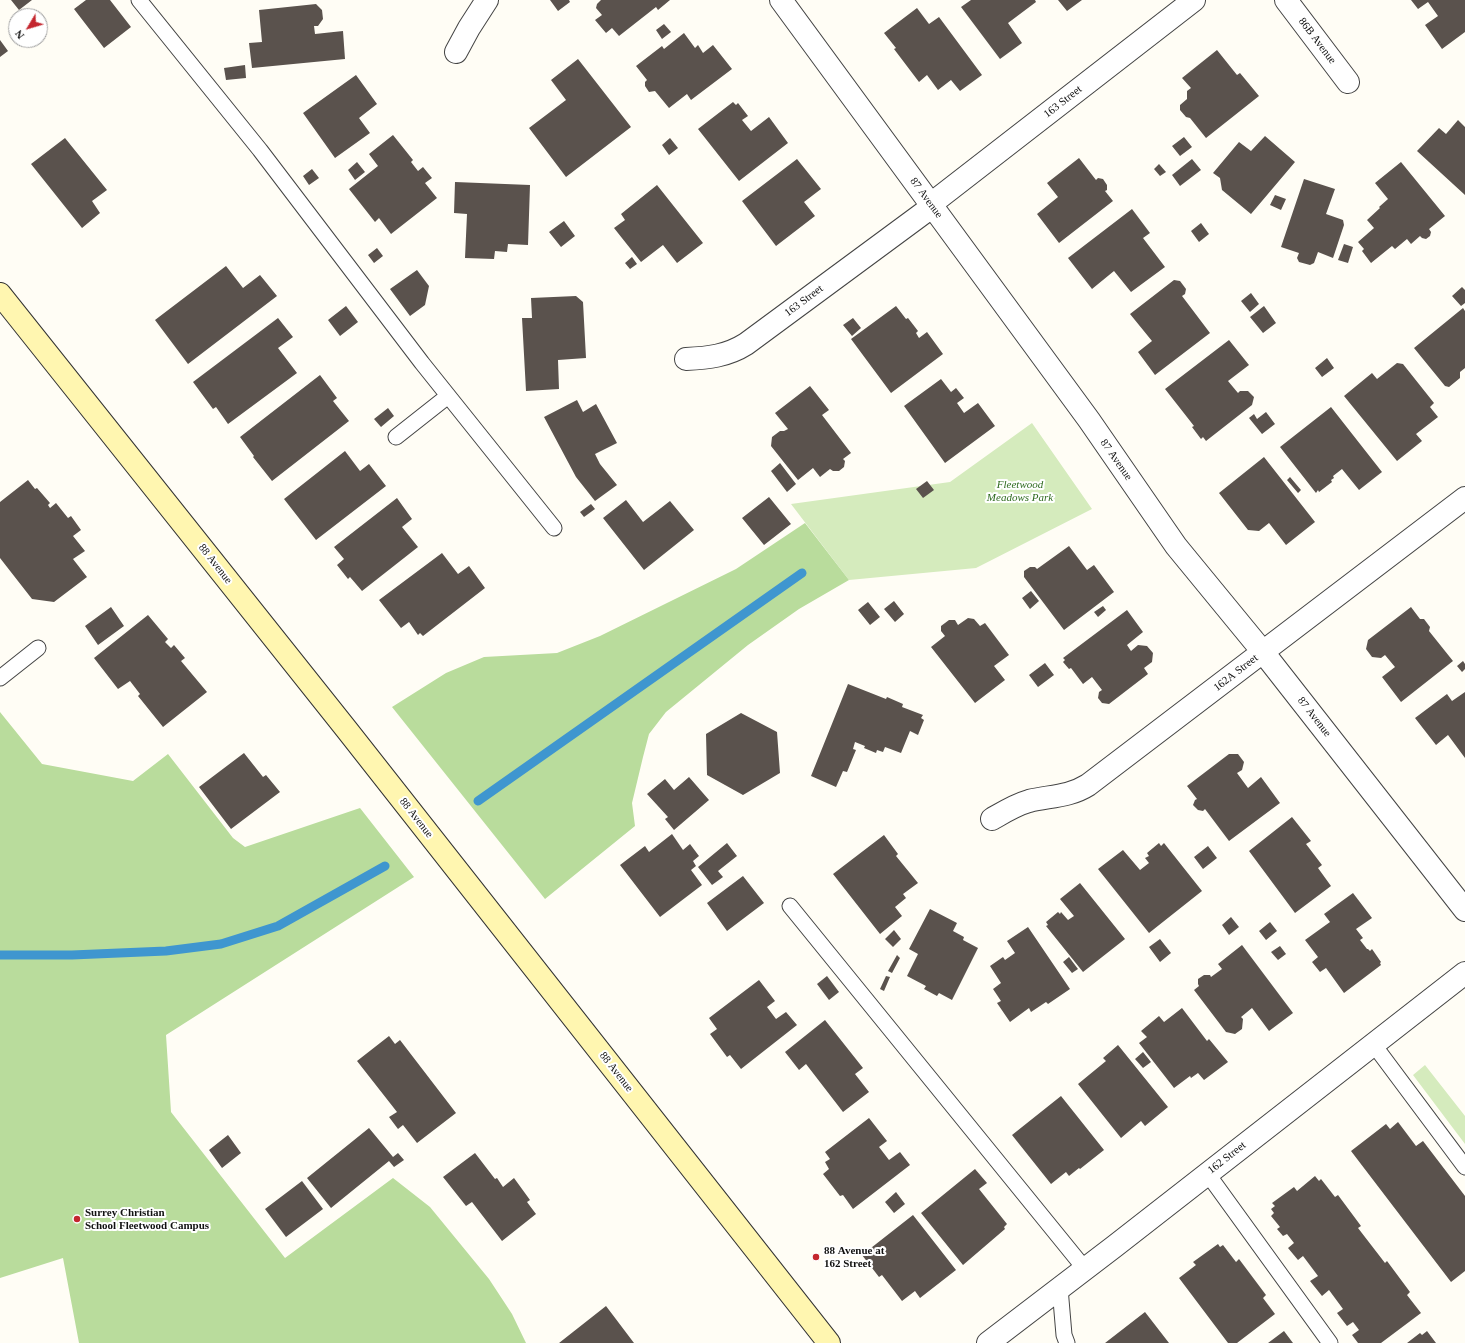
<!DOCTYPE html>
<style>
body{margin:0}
#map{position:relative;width:1465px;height:1343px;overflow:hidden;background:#fffdf5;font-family:"Times New Roman",serif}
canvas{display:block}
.north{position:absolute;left:8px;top:8px;width:40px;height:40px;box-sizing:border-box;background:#fff;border:1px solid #a0a0a0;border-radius:50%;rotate:232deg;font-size:11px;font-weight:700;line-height:16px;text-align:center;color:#111}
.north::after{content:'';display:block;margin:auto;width:14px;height:18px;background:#c4262e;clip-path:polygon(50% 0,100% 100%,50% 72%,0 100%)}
</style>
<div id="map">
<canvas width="1465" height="1343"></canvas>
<div class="north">N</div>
</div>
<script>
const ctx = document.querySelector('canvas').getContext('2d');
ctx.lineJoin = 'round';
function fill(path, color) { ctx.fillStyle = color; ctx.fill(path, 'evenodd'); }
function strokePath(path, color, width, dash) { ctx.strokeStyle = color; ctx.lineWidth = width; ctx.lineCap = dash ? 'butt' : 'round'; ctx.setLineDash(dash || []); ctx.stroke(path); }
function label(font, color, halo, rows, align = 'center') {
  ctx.font = font + ' "Times New Roman",serif'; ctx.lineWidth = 4; ctx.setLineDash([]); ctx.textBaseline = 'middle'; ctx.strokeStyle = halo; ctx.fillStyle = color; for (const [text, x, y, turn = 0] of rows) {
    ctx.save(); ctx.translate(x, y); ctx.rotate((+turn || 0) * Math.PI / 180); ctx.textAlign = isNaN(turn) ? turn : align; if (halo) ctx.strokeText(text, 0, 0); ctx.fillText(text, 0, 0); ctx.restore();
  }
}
const green = new Path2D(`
 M 1032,423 L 1092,509 L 976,568 L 849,580 L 791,504 L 950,482 Z
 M 1425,1065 L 1465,1116 L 1465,1144 L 1413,1075 Z`);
const forest = new Path2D(`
 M 805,523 L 849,580 L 799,609 L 748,645 L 666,712 L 649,734 L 643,757 L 632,803 L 635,826 L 545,899 L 392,707 L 446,673 L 484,657 L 557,653 L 600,636 L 736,569 Z
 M 0,712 L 42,764 L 133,781 L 168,754 L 233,838 L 245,847 L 360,808 L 414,877 L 166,1035 L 171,1112 L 285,1258 L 393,1178 L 430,1207 L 489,1279 L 512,1314 L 526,1343 L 79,1343 L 63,1258 L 0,1278 Z`);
const stream = new Path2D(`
 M 478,801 L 802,573
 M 0,955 L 72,955 L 166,951 L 221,944 L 278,926 L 385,866`);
const building = new Path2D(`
 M 11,0 L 32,0 L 19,10 Z
 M 86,0 L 110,0 L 131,27 L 104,48 L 74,9 Z
 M 550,0 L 569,0 L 570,2 L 558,11 Z
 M 601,0 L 670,0 L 658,10 L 656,7 L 619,36 L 612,28 L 606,33 L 595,20 L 602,15 L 596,8 L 597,4 Z
 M 971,0 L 1035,0 L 1036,2 L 1008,23 L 1022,43 L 1000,59 L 961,7 Z
 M 1058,0 L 1082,0 L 1067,11 Z
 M 1411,0 L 1465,0 L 1465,32 L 1442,49 L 1425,25 L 1438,16 L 1428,2 L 1418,9 Z
 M 316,4 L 322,10 L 323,19 L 318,26 L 314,26 L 315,34 L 343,31 L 345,59 L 252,68 L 249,43 L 262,42 L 259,10 Z
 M 917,8 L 929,24 L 939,17 L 982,75 L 960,91 L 951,80 L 938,90 L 927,75 L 919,82 L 894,49 L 896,48 L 884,33 Z
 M 664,24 L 671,32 L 662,39 L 656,30 Z
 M 684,33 L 695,48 L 698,45 L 703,53 L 713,45 L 732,69 L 691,100 L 687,94 L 669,108 L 655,91 L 649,92 L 645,86 L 645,82 L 647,80 L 636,66 L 662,46 L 664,49 Z
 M 0,40 L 8,51 L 0,57 Z
 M 1217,50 L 1237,75 L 1240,73 L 1259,96 L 1206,138 L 1190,118 L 1186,117 L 1180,110 L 1180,105 L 1187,99 L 1187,91 L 1191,88 L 1182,78 Z
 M 578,59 L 631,127 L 566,177 L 529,128 L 566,100 L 551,80 Z
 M 245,65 L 246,78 L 226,80 L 224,68 Z
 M 356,75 L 377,104 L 359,118 L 370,133 L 335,158 L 303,113 Z
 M 733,102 L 736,105 L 738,103 L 748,116 L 742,120 L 751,131 L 769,117 L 788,143 L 739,181 L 698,129 Z
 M 1458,120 L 1465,127 L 1465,195 L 1417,151 L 1439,128 L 1446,134 Z
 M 393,135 L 413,160 L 411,162 L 418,171 L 423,167 L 432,178 L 425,183 L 437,198 L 391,234 L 379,218 L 375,222 L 349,189 L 378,166 L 369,154 Z
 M 1265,136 L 1295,162 L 1251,214 L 1222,190 L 1220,178 L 1213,173 L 1239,142 L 1251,151 Z
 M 1184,137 L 1192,147 L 1180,156 L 1172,146 Z
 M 65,138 L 107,190 L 92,201 L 100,213 L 82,228 L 31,164 Z
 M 670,138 L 678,148 L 669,155 L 662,145 Z
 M 1079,158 L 1096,180 L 1098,178 L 1103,179 L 1107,185 L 1107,190 L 1105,191 L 1113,201 L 1059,243 L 1037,214 L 1058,197 L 1047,183 Z
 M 797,159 L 821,189 L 804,202 L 815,216 L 776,246 L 742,201 Z
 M 1192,159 L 1201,170 L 1180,186 L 1172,175 Z
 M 357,162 L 365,172 L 355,180 L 348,170 Z
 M 1401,162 L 1445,216 L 1429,229 L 1431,232 L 1430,236 L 1426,239 L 1422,238 L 1420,236 L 1411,244 L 1407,239 L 1395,249 L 1392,246 L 1371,263 L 1362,251 L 1364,249 L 1358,242 L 1374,228 L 1367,220 L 1380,208 L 1379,207 L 1388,199 L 1375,183 Z
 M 1159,164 L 1166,172 L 1160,176 L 1154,169 Z
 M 312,169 L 319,178 L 309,185 L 303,176 Z
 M 1304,179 L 1335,189 L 1326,214 L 1343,220 L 1344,225 L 1333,258 L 1318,252 L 1314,263 L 1310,265 L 1299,262 L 1297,258 L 1299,253 L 1281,247 Z
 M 455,182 L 530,185 L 528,245 L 508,244 L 507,252 L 495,251 L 494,259 L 465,258 L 467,214 L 454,213 Z
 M 657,185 L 703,243 L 677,263 L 663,245 L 641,262 L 614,228 L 625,220 L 621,214 Z
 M 1275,195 L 1286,199 L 1281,210 L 1270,205 Z
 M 1132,209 L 1150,233 L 1143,238 L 1165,267 L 1131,292 L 1114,271 L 1092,289 L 1068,258 Z
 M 564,221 L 575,236 L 561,247 L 549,232 Z
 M 1201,223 L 1209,234 L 1199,242 L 1191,231 Z
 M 1344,244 L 1353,247 L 1348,263 L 1338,260 Z
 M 377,248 L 383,256 L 374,263 L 368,255 Z
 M 632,257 L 637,264 L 630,269 L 625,263 Z
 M 226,266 L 243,288 L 260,275 L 277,296 L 188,364 L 155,320 Z
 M 417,270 L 429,286 L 425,305 L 410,316 L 390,289 Z
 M 1174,280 L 1180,281 L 1186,289 L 1185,294 L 1182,296 L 1210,333 L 1155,375 L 1138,352 L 1152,341 L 1130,314 Z
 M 1462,287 L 1465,290 L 1465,303 L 1461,306 L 1452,296 Z
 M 1251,293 L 1259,304 L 1250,312 L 1241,301 Z
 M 576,296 L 583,302 L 586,358 L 558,360 L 559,389 L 526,391 L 522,318 L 532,318 L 531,298 Z
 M 346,306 L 358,322 L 340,336 L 328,320 Z
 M 896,306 L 906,319 L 908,318 L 918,331 L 916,333 L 919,338 L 927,332 L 943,354 L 891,393 L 851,339 Z
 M 1264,306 L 1276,323 L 1263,333 L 1250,317 Z
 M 1463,308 L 1465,311 L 1465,368 L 1460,372 L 1460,378 L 1449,387 L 1445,386 L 1414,348 Z
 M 278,318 L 293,337 L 278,348 L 297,373 L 228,424 L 216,407 L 213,409 L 193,382 Z
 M 853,318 L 861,328 L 852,336 L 843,325 Z
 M 1229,340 L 1249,365 L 1228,381 L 1238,393 L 1240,391 L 1248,391 L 1254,397 L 1252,405 L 1206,441 L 1203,437 L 1201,439 L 1192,427 L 1194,426 L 1165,389 Z
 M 1327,358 L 1334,368 L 1322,377 L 1315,368 Z
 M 1397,363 L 1403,364 L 1434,403 L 1430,407 L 1438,417 L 1416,434 L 1422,441 L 1397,461 L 1344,396 L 1372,373 L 1377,379 Z
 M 320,375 L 337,398 L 333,401 L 349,421 L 272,481 L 253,457 L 254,456 L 240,437 Z
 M 941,379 L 951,392 L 956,388 L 964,398 L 957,403 L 964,413 L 978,403 L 995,426 L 945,463 L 904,406 Z
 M 810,386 L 829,410 L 822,415 L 851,453 L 843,459 L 845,461 L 844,467 L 839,471 L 833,471 L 830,469 L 820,477 L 813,468 L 798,480 L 771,446 L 772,437 L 780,431 L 784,431 L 788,429 L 775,413 Z
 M 577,400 L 583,412 L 596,404 L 617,443 L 595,454 L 600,464 L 617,485 L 595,501 L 576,477 L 544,417 Z
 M 1331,407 L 1382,472 L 1359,490 L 1342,469 L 1333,476 L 1334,478 L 1331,480 L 1332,482 L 1319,492 L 1318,490 L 1316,493 L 1280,447 Z
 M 388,408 L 394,416 L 381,427 L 374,419 Z
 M 1266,412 L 1275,424 L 1262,434 L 1249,418 L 1254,414 L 1257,419 Z
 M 345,451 L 360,471 L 369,464 L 386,486 L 316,540 L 284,499 Z
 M 1264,457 L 1315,522 L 1286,545 L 1269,523 L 1259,531 L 1248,530 L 1219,493 Z
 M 780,463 L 796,484 L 787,492 L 771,471 Z
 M 1290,477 L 1301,490 L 1298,493 L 1287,480 Z
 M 28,480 L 35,489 L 37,488 L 50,503 L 48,505 L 50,508 L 56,503 L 68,518 L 71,516 L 81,530 L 73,536 L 85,551 L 73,559 L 87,577 L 54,602 L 32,599 L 0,558 L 0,502 Z
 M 927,481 L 934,490 L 923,498 L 916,489 Z
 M 769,497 L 791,524 L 764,545 L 742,518 Z
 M 397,498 L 412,519 L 402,527 L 418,547 L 362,591 L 350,577 L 348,579 L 337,565 L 344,559 L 334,547 Z
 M 626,500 L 643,522 L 670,501 L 694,530 L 644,570 L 603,518 Z
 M 591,504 L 595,509 L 584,517 L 580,512 Z
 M 1069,546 L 1087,570 L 1094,565 L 1114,592 L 1064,630 L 1024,577 L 1024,571 L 1030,567 L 1035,567 L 1037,569 Z
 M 442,553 L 458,574 L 469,566 L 485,588 L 423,636 L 420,633 L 418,635 L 409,622 L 401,628 L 379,600 Z
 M 1031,591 L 1039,601 L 1030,609 L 1022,598 Z
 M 894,601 L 904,614 L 895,622 L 884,609 Z
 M 868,602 L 880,617 L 870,625 L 858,610 Z
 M 1103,606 L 1106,610 L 1098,617 L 1094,612 Z
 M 111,607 L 124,626 L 98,645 L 85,626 Z
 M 1411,607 L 1420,619 L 1424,619 L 1430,627 L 1429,631 L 1453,661 L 1401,702 L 1382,677 L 1395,667 L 1385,655 L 1381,658 L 1372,657 L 1366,649 L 1368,640 Z
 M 1127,610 L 1143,632 L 1127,645 L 1131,651 L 1138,645 L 1147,646 L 1153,653 L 1152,662 L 1144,668 L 1148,674 L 1109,704 L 1102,703 L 1098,698 L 1099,692 L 1102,690 L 1092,677 L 1083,684 L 1071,668 L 1069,669 L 1063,662 L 1065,660 L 1063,658 Z
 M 148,615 L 168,639 L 165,642 L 171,648 L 174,645 L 185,658 L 181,661 L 207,692 L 163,727 L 138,696 L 140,694 L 130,681 L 118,689 L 94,658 Z
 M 968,618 L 974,619 L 980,626 L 985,623 L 1009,655 L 994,666 L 1005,680 L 975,703 L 931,647 L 945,636 L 941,631 L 941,626 L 949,620 L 955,620 L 958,625 Z
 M 1463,661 L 1465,664 L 1465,669 L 1462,672 L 1457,666 Z
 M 1045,663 L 1054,675 L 1038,687 L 1029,675 Z
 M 848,684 L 886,699 L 887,697 L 903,704 L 902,707 L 923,715 L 921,718 L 924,720 L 918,735 L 910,731 L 901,753 L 885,747 L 883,752 L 877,750 L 876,753 L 864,748 L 865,746 L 855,742 L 853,749 L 856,750 L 847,772 L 843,771 L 836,787 L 811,776 Z
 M 1465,692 L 1465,758 L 1448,735 L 1436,745 L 1415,718 L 1447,694 L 1452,701 Z
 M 741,713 L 777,732 L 780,773 L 743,795 L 707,775 L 706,734 Z
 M 244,753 L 263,777 L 266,775 L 280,792 L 231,829 L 199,787 Z
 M 1229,754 L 1238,754 L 1244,762 L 1242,770 L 1237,773 L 1248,788 L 1261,777 L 1280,803 L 1229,841 L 1205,809 L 1203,811 L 1198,810 L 1193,805 L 1195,800 L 1197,799 L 1187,786 Z
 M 689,777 L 709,800 L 674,830 L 665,819 L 668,817 L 647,794 L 665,779 L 674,790 Z
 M 1292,817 L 1311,841 L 1306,844 L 1322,865 L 1318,868 L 1331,886 L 1295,913 L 1249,851 Z
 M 672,834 L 683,850 L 690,844 L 699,856 L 693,861 L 696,866 L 691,870 L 702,885 L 660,917 L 620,865 L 645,846 L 649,852 Z
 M 884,835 L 898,854 L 896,856 L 918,883 L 903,894 L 906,898 L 895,907 L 902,916 L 880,934 L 833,874 Z
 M 727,843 L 737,856 L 718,871 L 723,877 L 712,885 L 698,867 Z
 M 1159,843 L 1161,846 L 1164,843 L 1202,891 L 1149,933 L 1098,869 L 1123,850 L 1140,870 L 1149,863 L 1145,858 L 1149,856 L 1147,853 Z
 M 1208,846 L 1217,858 L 1203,869 L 1194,857 Z
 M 743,876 L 764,903 L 727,931 L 707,903 Z
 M 1080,883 L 1125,939 L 1083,972 L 1046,926 L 1048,925 L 1046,922 L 1058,912 L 1060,914 L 1061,912 L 1068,920 L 1074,916 L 1060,899 Z
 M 1353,893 L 1372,918 L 1356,929 L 1363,938 L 1360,940 L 1367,949 L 1368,949 L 1370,951 L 1372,949 L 1381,962 L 1380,963 L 1381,965 L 1344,993 L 1326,968 L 1320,972 L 1312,962 L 1318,957 L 1305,940 L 1330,922 L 1324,914 Z
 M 930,909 L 957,923 L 953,931 L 964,937 L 963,940 L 978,948 L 952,1000 L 939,993 L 937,996 L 924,989 L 926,986 L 907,976 L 918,954 L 909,949 Z
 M 1231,917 L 1239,927 L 1229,935 L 1222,925 Z
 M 1270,922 L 1277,931 L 1266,940 L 1259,931 Z
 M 1028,927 L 1070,989 L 1048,1004 L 1046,1002 L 1031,1012 L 1029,1008 L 1010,1022 L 997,1003 L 1001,1001 L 993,989 L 1001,983 L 990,966 L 1003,957 L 1005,960 L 1015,953 L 1007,941 Z
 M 894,930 L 901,939 L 893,947 L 885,939 Z
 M 1160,939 L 1171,953 L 1160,962 L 1149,947 Z
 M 1242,945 L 1293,1013 L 1269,1031 L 1252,1008 L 1241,1017 L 1243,1019 L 1242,1029 L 1235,1034 L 1226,1032 L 1194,990 L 1199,986 L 1198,984 L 1198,979 L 1204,975 L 1210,975 L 1211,977 L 1222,969 L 1218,964 Z
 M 1280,946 L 1286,954 L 1278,960 L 1271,952 Z
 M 897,955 L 900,958 L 892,973 L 888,971 Z
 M 1069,957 L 1078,969 L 1072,973 L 1063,962 Z
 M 827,976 L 839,992 L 829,1000 L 817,984 Z
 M 886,976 L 890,977 L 884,991 L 880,989 Z
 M 759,980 L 775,1001 L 767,1007 L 776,1019 L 786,1012 L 797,1025 L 741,1069 L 730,1055 L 727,1057 L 710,1034 L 717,1029 L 709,1018 Z
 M 1182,1008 L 1207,1041 L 1209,1039 L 1228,1062 L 1204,1080 L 1198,1073 L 1191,1078 L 1190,1076 L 1174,1088 L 1139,1043 L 1147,1037 L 1141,1031 L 1159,1016 L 1164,1022 Z
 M 825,1020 L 863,1068 L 855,1074 L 869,1092 L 843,1112 L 806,1064 L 799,1070 L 785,1052 Z
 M 389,1036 L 395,1044 L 400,1040 L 456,1113 L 417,1143 L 403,1125 L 398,1129 L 389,1117 L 397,1112 L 357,1061 Z
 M 1118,1045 L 1168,1107 L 1145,1126 L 1141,1121 L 1121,1138 L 1078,1084 L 1106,1061 L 1103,1058 Z
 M 1143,1052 L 1151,1062 L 1143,1068 L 1135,1059 Z
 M 1061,1096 L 1104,1150 L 1080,1169 L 1079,1168 L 1069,1176 L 1066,1172 L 1051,1184 L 1012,1135 Z
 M 869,1118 L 887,1141 L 879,1147 L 889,1160 L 900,1152 L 910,1165 L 853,1209 L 843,1195 L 840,1196 L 823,1174 L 829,1169 L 825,1162 L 830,1159 L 825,1152 Z
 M 1398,1122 L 1416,1146 L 1423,1141 L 1465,1196 L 1465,1271 L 1451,1282 L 1351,1151 L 1386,1124 L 1390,1129 Z
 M 369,1128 L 393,1157 L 398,1153 L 404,1160 L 394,1167 L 389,1161 L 331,1208 L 307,1178 Z
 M 228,1135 L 241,1153 L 222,1168 L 209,1150 Z
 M 475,1153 L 495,1179 L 497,1178 L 503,1187 L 514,1178 L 530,1200 L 527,1202 L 536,1214 L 502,1241 L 472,1202 L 466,1206 L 443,1177 Z
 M 975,1169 L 987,1183 L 979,1189 L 1007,1224 L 1004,1227 L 1005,1229 L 963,1265 L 921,1213 Z
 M 1315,1176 L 1319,1181 L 1321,1179 L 1335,1197 L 1338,1195 L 1361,1226 L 1358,1228 L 1385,1263 L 1387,1261 L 1410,1292 L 1407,1295 L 1421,1313 L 1381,1343 L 1358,1343 L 1352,1335 L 1359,1330 L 1353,1322 L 1347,1326 L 1337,1313 L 1343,1309 L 1329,1290 L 1322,1296 L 1310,1281 L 1318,1276 L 1303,1256 L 1298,1260 L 1288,1248 L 1294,1243 L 1287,1234 L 1283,1236 L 1277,1229 L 1280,1227 L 1271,1216 L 1274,1213 L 1271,1209 L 1275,1206 L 1272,1203 L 1294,1187 L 1297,1191 Z
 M 302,1181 L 323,1209 L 286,1237 L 265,1209 Z
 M 896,1192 L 905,1204 L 894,1213 L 885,1202 Z
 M 913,1215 L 956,1270 L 920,1298 L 915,1291 L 902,1301 L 882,1275 L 879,1277 L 862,1255 Z
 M 1218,1244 L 1220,1247 L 1223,1245 L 1236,1262 L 1239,1259 L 1266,1295 L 1263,1298 L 1275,1314 L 1237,1343 L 1228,1343 L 1179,1278 L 1196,1265 L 1193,1262 Z
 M 606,1306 L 634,1343 L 559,1343 Z
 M 1145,1312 L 1169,1343 L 1105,1343 Z
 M 1284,1331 L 1293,1343 L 1268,1343 Z
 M 1427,1331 L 1436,1343 L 1407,1343 L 1420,1333 L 1422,1335 Z`);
const service = new Path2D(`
 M 139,0 L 260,150 L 422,363 L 554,528
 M 396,437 L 448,396
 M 0,678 L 38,648
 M 790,906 L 1085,1269
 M 1374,1045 L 1465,1167
 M 1207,1173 L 1330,1343
 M 1060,1288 L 1064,1335 L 1067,1343`);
const minor = new Path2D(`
 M 781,0 L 1089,420 L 1176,546 L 1263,652 L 1465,910
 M 1286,0 L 1348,82
 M 456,52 L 469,28 L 487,0
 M 931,204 L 1194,0
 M 686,359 C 708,358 727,356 746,344 L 933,206
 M 992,819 C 1004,812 1015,805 1029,801 C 1049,796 1069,797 1088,785 L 1465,498
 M 988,1343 L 1115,1246 L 1465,973`);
const secondary = new Path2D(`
 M 0,294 L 347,730 L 829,1343`);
const markers = [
 [77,1219,4,"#c4262e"],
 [816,1257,4,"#c4262e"]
];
const streetNames = [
 ["86B Avenue",1317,41,53],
 ["163 Street",1063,102,-38],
 ["87 Avenue",926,198,54],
 ["163 Street",804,301,-37],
 ["87 Avenue",1116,460,55],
 ["88 Avenue",215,564,52],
 ["162A Street",1236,673,-38],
 ["87 Avenue",1314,717,52],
 ["88 Avenue",416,818,52],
 ["88 Avenue",616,1072,52],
 ["162 Street",1227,1158,-38]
];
const parkNames = [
 ["Fleetwood",1020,485],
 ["Meadows Park",1020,498]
];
const poiNames = [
 ["Surrey Christian",85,1213],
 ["School Fleetwood Campus",85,1226],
 ["88 Avenue at",824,1251],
 ["162 Street",824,1264]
];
fill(green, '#d5ebbd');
fill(forest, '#b9dc9c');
strokePath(stream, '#3f96cf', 9);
fill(building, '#5a524d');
strokePath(service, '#444', 17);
strokePath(minor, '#444', 24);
strokePath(secondary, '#333', 24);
strokePath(service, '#fff', 15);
strokePath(minor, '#fff', 22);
strokePath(secondary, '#fff6b0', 22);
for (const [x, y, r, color] of markers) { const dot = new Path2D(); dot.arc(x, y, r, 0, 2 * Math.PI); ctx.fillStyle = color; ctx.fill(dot); strokePath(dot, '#fff', 1.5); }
label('11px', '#111', '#fff', streetNames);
label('italic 11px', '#2f6b1f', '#fff', parkNames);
label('bold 11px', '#111', '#fff', poiNames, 'left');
</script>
